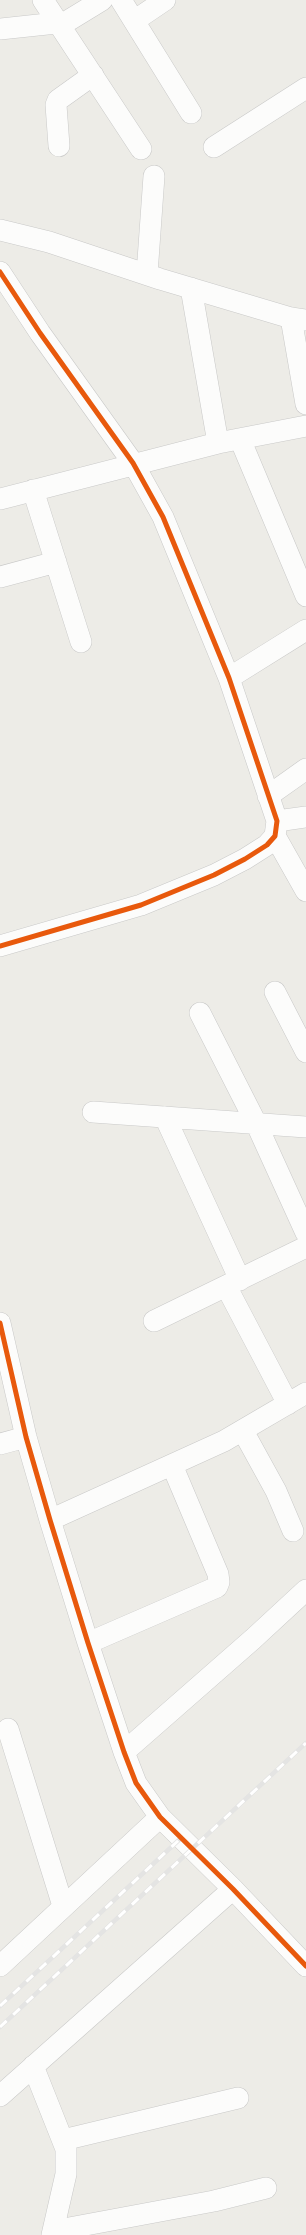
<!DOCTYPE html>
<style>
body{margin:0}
canvas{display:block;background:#edece7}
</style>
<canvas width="306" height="2235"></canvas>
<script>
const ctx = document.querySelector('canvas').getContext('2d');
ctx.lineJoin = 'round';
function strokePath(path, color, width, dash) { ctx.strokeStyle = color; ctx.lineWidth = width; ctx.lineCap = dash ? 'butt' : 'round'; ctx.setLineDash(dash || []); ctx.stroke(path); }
const minor = new Path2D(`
 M 43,0 L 141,149
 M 121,0 L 191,113
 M 134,21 L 165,0
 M 0,29 L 66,22 L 102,0
 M 59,146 L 56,105 L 58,100 L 93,75
 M 214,147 L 306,88
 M 0,230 L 49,242 L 160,279 L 291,318 L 306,320
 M 0,272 L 40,333 L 133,463 L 163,517 L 229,678 L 277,821 L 275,836 L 267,845 L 245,859 L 214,875 L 141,905 L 0,946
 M 147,274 L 154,176
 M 191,288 L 218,443
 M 291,318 L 306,404
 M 240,439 L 306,596
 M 33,490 L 81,642
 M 0,499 L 218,443 L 306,426
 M 0,577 L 56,562
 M 229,678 L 306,630
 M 268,796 L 306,769
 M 277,821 L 306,817
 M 275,836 L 306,891
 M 275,992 L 306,1052
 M 200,1013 L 256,1123 L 306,1233
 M 93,1112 L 306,1127
 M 165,1117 L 240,1280
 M 226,1286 L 288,1404
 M 154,1321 L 306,1247
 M 0,1323 L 26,1437 L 50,1520 L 88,1643 L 124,1752 L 136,1783 L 160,1817 L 233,1889 L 306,1966
 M 243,1431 L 276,1491 L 293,1531
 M 0,1444 L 26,1437
 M 50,1520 L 224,1441 L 306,1393
 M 88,1643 L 217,1587 L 219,1582 L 218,1574 L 172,1465
 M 8,1729 L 63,1906
 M 124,1752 L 253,1639 L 306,1590
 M 0,1966 L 160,1817
 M 33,2066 L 66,2149 L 66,2174 L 52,2235
 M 0,2096 L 233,1889
 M 63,2140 L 238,2098
 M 53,2231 L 214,2201 L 266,2188`);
const rail = new Path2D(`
 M 0,2006 L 180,1839
 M 0,2027 L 306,1743`);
const cycleway = new Path2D(`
 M 0,272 L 40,333 L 133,463 L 163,517 L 229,678 L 277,821 L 275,836 L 267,845 L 245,859 L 214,875 L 141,905 L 0,946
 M 0,1323 L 26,1437 L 50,1520 L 88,1643 L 124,1752 L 136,1783 L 160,1817 L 233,1889 L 306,1966`);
strokePath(minor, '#c9c9c8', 22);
strokePath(minor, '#fcfcfb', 21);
strokePath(rail, '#e4e4e3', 4.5);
strokePath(rail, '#fff', 3, [9]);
strokePath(cycleway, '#e8590c', 5);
</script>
